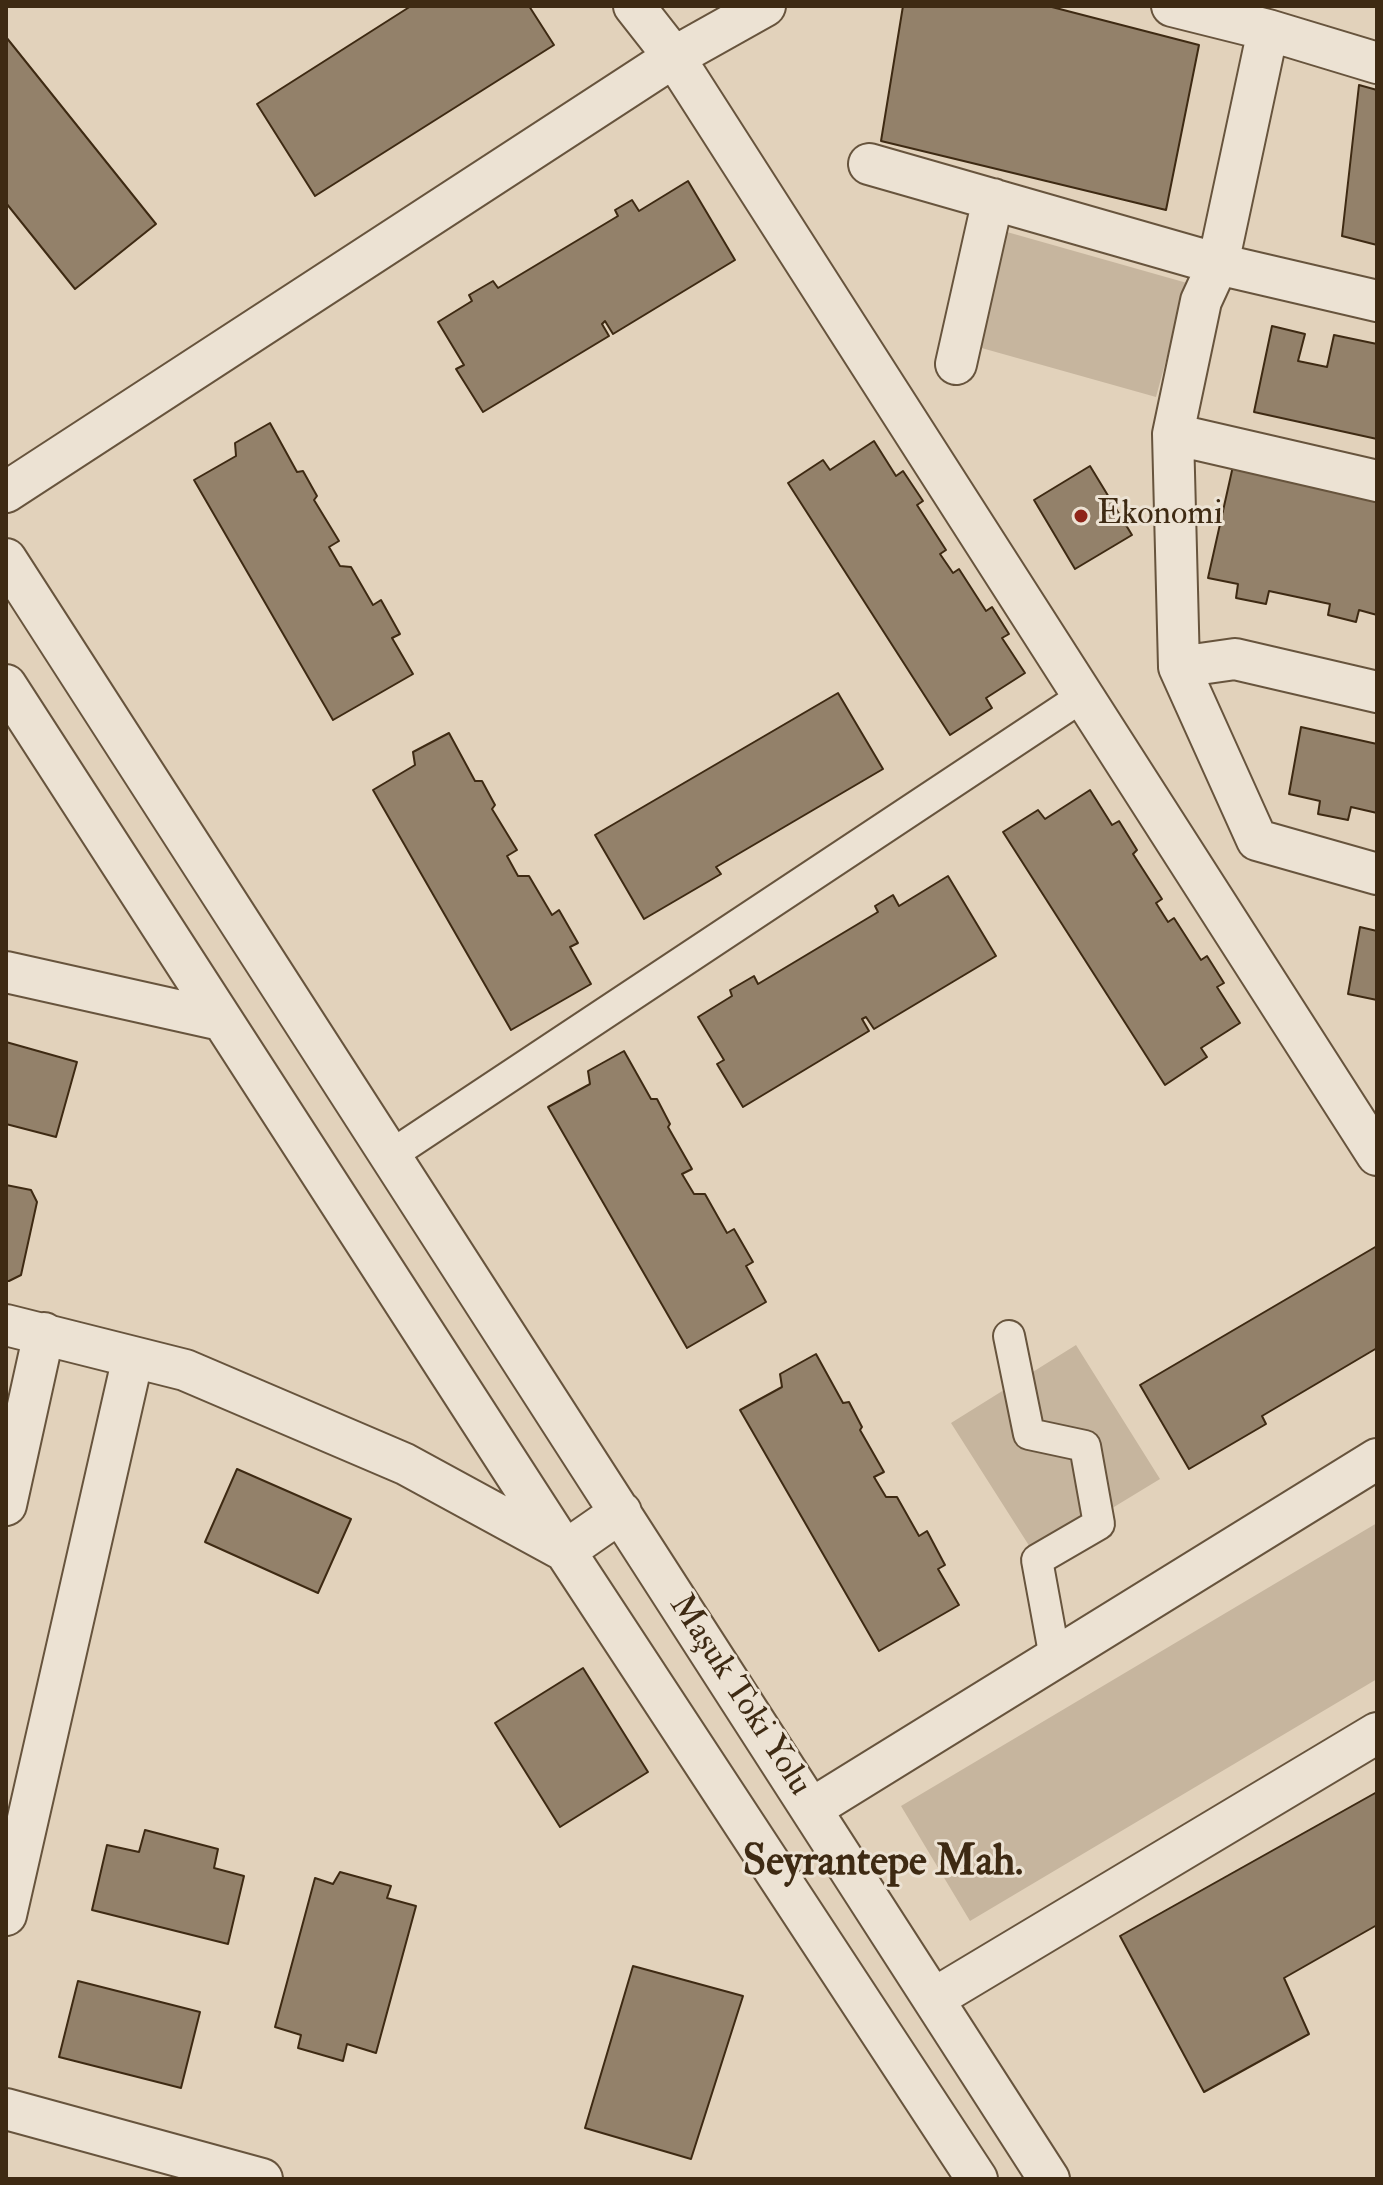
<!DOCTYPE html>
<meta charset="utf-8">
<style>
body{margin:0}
#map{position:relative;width:1383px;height:2185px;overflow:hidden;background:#e2d2bb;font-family:"IM FELL Double Pica",serif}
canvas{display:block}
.frame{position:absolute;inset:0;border:8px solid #3e2a13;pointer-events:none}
</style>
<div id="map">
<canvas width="1383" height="2185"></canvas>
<div class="frame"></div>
</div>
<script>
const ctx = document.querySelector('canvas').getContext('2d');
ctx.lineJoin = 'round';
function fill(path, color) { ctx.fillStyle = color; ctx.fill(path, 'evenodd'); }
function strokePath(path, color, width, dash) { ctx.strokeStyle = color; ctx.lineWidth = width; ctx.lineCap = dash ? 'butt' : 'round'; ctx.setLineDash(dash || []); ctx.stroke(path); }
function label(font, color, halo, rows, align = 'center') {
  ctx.font = font + ' "IM FELL Double Pica",serif'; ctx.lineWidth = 6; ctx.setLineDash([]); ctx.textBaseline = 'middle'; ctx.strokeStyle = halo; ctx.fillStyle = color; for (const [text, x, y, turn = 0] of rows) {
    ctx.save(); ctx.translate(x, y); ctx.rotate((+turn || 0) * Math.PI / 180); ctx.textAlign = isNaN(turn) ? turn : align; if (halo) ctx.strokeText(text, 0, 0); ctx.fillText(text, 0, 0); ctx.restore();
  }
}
const green = new Path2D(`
 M 1007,232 L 1187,283 L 1156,397 L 978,347 Z
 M 1076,1345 L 1160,1479 L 1035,1555 L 951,1423 Z
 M 1377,1523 L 1377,1679 L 970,1921 L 901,1806 Z`);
const building = new Path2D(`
 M 411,6 L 529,6 L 554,45 L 315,196 L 257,104 Z
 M 903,6 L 1048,6 L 1199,45 L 1166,210 L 881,141 Z
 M 6,37 L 156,224 L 75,289 L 6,203 Z
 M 1359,85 L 1377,90 L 1377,245 L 1342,236 Z
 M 688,181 L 735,260 L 613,334 L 605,321 L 602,324 L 609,336 L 483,412 L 456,369 L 464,365 L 438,322 L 472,301 L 469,295 L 493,281 L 498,288 L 618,216 L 615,210 L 632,200 L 639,211 Z
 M 1272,326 L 1305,334 L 1298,361 L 1327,367 L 1334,335 L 1377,344 L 1377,439 L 1254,412 Z
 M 270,423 L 297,472 L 303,471 L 317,496 L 314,500 L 339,541 L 329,547 L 340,566 L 351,567 L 373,605 L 381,600 L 400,634 L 392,638 L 413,674 L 333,720 L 194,480 L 236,456 L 235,443 Z
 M 874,441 L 896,476 L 903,471 L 923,501 L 917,505 L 946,550 L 940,554 L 953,573 L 959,569 L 986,611 L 992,607 L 1009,634 L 1002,638 L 1025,673 L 986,698 L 992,708 L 950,735 L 788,483 L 823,460 L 830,470 Z
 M 1090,466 L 1132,535 L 1075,569 L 1034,500 Z
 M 1233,466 L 1377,502 L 1377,615 L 1359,610 L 1356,622 L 1328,615 L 1330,604 L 1269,591 L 1266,604 L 1236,598 L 1238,584 L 1208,578 Z
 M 838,693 L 883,769 L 716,867 L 721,874 L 644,919 L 595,835 Z
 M 1301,727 L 1377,744 L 1377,813 L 1351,807 L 1348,820 L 1318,814 L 1320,801 L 1289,794 Z
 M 449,733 L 475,781 L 482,781 L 495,805 L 492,809 L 517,850 L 507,856 L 518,876 L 529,876 L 552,915 L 559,910 L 578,943 L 570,947 L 591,984 L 511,1030 L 373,790 L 415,765 L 413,752 Z
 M 1090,790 L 1112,825 L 1119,821 L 1137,850 L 1133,854 L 1162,899 L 1156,903 L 1168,922 L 1174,918 L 1201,960 L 1207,956 L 1224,983 L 1217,987 L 1240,1023 L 1201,1048 L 1207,1057 L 1165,1085 L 1003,832 L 1038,810 L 1045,819 Z
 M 948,876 L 996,956 L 874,1029 L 866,1017 L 862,1019 L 869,1031 L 743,1107 L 717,1064 L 724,1060 L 698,1017 L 732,996 L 730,990 L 754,976 L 758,984 L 878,912 L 875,906 L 893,895 L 899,906 Z
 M 1360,927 L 1377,931 L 1377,1000 L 1348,994 Z
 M 6,1042 L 77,1062 L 56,1137 L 6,1124 Z
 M 624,1051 L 651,1099 L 657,1099 L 670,1124 L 668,1127 L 692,1169 L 682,1174 L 694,1194 L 705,1194 L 727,1233 L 734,1229 L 753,1262 L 746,1266 L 766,1302 L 687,1348 L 548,1107 L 590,1084 L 588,1071 Z
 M 6,1185 L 31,1190 L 37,1202 L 21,1275 L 9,1281 L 6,1281 Z
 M 1377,1246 L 1377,1348 L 1262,1416 L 1266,1424 L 1189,1469 L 1140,1385 Z
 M 816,1354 L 843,1403 L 849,1402 L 862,1427 L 860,1430 L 884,1472 L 874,1477 L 886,1497 L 897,1497 L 919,1536 L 927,1531 L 945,1565 L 938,1569 L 959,1605 L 879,1651 L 740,1410 L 782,1387 L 780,1374 Z
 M 237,1469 L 351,1519 L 318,1593 L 205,1542 Z
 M 583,1668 L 648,1772 L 560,1827 L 495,1723 Z
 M 1377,1792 L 1377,1925 L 1284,1978 L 1309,2034 L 1204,2092 L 1120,1936 Z
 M 145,1830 L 218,1849 L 214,1868 L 244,1876 L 228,1944 L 92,1910 L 107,1845 L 139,1852 Z
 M 340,1872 L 391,1886 L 387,1898 L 416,1906 L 376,2053 L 347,2044 L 343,2061 L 298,2048 L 301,2035 L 275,2027 L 315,1878 L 333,1884 Z
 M 633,1966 L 743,1996 L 691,2159 L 585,2128 Z
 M 78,1981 L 200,2012 L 181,2088 L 59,2057 Z`);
const pedestrian = new Path2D(`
 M 391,1155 L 1083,696
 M 1009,1336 L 1029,1434 L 1085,1446 L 1099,1524 L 1037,1560 L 1055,1658`);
const minor = new Path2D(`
 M 634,6 L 674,57 L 1377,1155
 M 1172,6 L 1268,30 L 1377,63
 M 1268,30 L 1218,264 L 1201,301 L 1173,434 L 1179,667 L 1257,840 L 1377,874
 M 869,164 L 1218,264 L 1377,301
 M 956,364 L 993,199
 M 1173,434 L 1377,481
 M 6,492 L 674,57 L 765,6
 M 6,559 L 1049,2179
 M 1179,667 L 1235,659 L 1377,692
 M 6,685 L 565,1551 L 977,2179
 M 6,972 L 221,1020
 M 6,1325 L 185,1370 L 405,1464 L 561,1549
 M 6,1505 L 44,1333
 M 565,1551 L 621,1512
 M 811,1809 L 1377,1459
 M 6,1915 L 133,1357
 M 933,1999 L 1377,1733
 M 6,2109 L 262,2179`);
const markers = [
 [1081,516,8,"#8f2418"]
];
const poiNames = [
 ["Ekonomi",1097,516]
];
const streetNames = [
 ["Maşuk Toki Yolu",739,1696,57]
];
const districtNames = [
 ["Seyrantepe Mah.",883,1865]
];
fill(green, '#c6b59e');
fill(building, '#93816a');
strokePath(building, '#3e2a13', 2);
strokePath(pedestrian, '#67543d', 34);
strokePath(minor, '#67543d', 44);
strokePath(pedestrian, '#ece2d3', 30);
strokePath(minor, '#ece2d3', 40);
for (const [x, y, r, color] of markers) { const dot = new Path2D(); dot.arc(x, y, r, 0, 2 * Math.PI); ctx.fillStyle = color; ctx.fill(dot); strokePath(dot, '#ece2d3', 3); }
label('34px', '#3e2a13', '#ece2d3', poiNames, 'left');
label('34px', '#3e2a13', '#ece2d3', streetNames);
label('bold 42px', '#3e2a13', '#ece2d3', districtNames);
</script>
